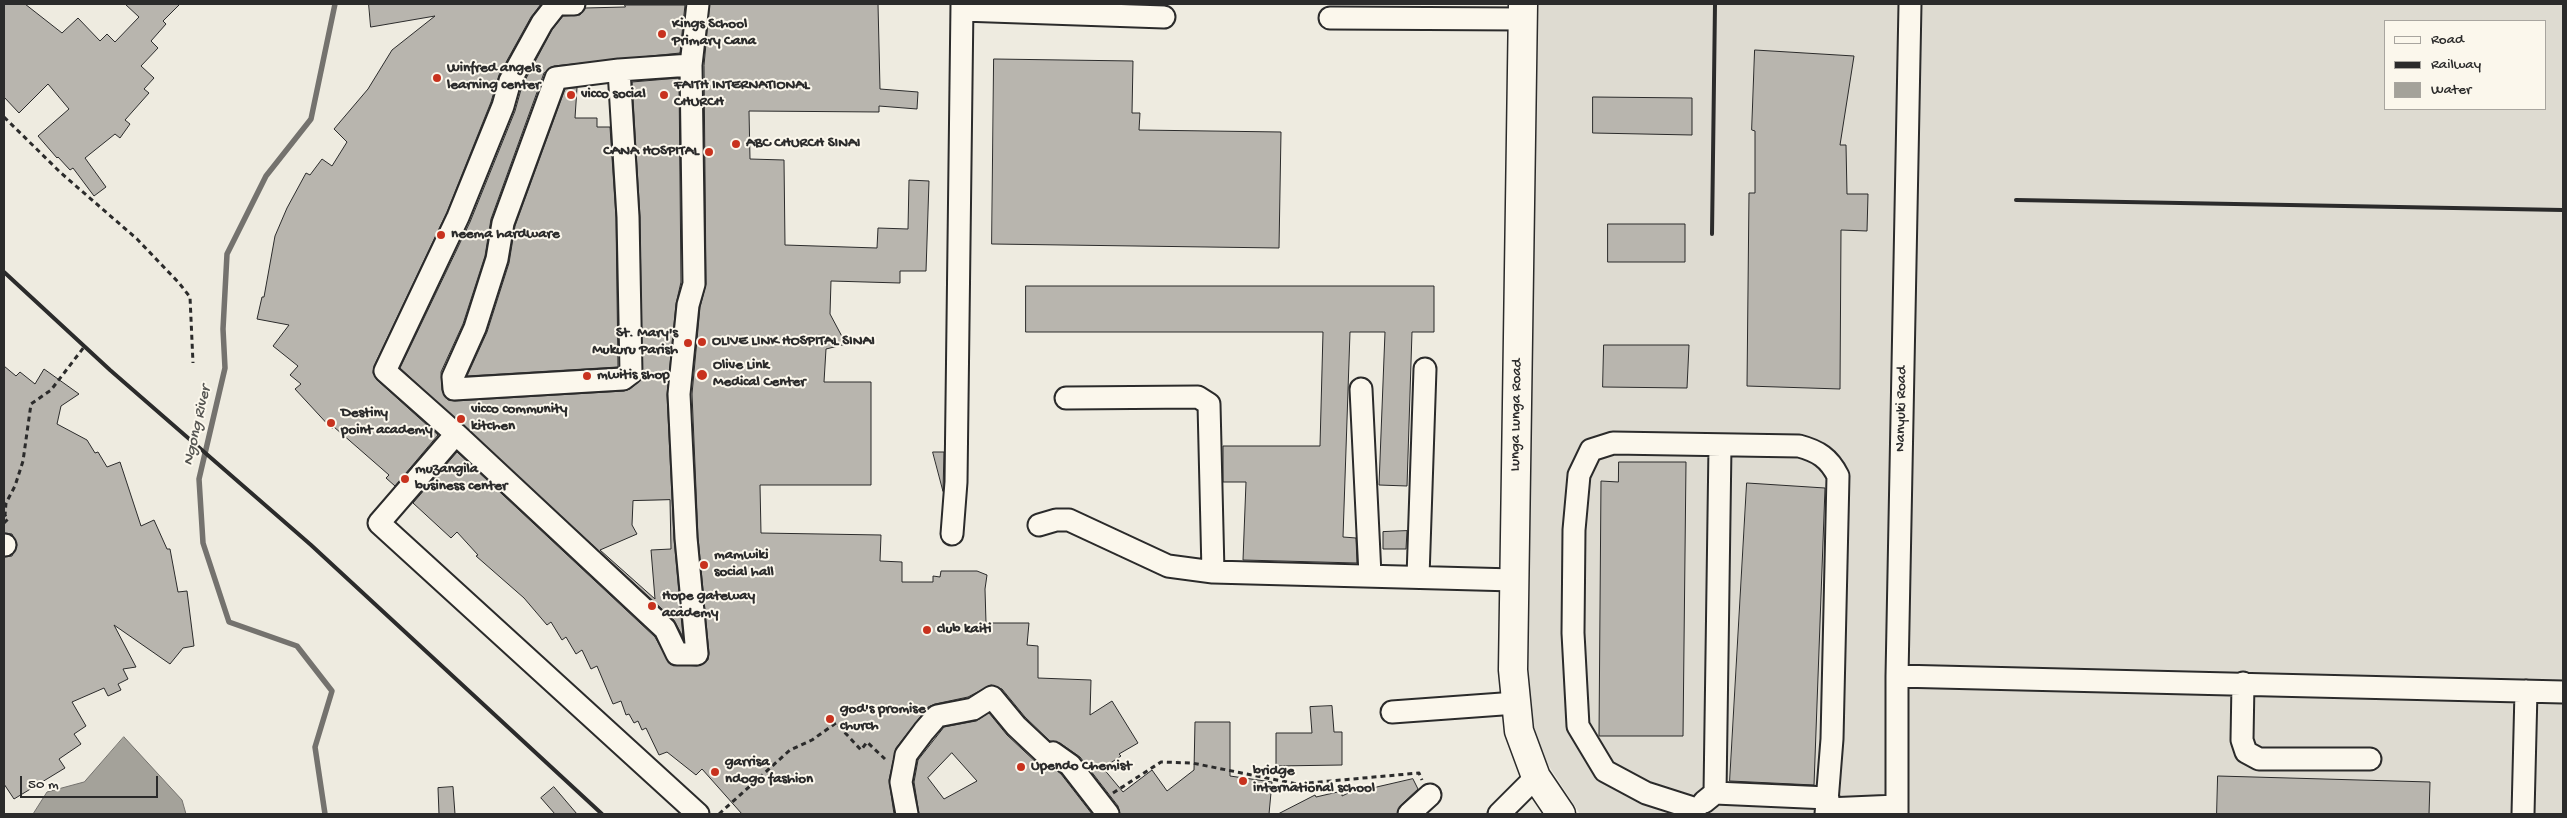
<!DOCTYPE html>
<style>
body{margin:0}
#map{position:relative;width:2567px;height:818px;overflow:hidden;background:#eeebe0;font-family:"Gochi Hand",sans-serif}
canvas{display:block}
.frame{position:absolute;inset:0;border:5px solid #2b2b2b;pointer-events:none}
.legend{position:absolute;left:2384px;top:20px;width:162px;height:90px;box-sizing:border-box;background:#fbf7ec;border:1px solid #a8a59f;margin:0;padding:6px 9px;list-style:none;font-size:15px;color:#2b2b2b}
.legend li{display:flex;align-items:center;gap:10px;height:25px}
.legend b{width:25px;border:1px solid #a8a59f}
.scale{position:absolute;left:20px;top:776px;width:138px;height:22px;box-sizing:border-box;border:2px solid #2b2b2b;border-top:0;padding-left:6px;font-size:15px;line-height:18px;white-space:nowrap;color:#2b2b2b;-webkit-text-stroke:4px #fbf7ec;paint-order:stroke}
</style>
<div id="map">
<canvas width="2567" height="818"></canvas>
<div class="frame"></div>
<ul class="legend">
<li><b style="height:6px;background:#fbf7ec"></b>Road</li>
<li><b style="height:6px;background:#2b2b2b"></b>Railway</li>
<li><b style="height:14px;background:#a4a29a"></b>Water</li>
</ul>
<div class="scale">50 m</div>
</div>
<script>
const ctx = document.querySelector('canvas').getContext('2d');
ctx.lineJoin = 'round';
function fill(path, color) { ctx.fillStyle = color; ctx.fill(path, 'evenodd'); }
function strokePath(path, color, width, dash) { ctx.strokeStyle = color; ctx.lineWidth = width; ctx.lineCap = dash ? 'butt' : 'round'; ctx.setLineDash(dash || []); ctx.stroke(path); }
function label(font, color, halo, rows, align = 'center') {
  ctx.font = font + ' "Gochi Hand",sans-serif'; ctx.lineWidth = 4; ctx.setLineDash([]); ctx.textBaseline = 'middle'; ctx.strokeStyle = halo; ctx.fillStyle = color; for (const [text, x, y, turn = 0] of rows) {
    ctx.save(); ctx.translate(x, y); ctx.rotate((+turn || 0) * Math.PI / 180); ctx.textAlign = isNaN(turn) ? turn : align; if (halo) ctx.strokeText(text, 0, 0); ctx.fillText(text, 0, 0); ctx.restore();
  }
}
const built = new Path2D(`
 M 1538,4 L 2563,4 L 2563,814 L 1580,814 L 1536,746 L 1522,619 ZM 2386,21 L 2546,21 L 2546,109 L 2386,109 Z`);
const water = new Path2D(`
 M 124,737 L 182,800 L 186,814 L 33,814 L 47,792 L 84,782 Z`);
const stream = new Path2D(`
 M 325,814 L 315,747 L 332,691 L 297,646 L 229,622 L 203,543 L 199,479 L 225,368 L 223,329 L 227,254 L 266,176 L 311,119 L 335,4`);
const building = new Path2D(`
 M 4,4 L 25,4 L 62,33 L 78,18 L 100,41 L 107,34 L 115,42 L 139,17 L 125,4 L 180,4 L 163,21 L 166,24 L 151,41 L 158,48 L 141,66 L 154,78 L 144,89 L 149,93 L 125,120 L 130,124 L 120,138 L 115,134 L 85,158 L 106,187 L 94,196 L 73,168 L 70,170 L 58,157 L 57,158 L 38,136 L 69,109 L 48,84 L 19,113 L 4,97 Z
 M 369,4 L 541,4 L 531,17 L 499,75 L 491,102 L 447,212 L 374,366 L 373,373 L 377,380 L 438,435 L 395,486 L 386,478 L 389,475 L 334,427 L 332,429 L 295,389 L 301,384 L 290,375 L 298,366 L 273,346 L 289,325 L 257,319 L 262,297 L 264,297 L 275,236 L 287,208 L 306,173 L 310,175 L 322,159 L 332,166 L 347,142 L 334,129 L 368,89 L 392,50 L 435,16 L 371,27 Z
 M 710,4 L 878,4 L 880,89 L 918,92 L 917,109 L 879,106 L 879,112 L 749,111 L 750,159 L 784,160 L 785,245 L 877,248 L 878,228 L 908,229 L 909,180 L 929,181 L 926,271 L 900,271 L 900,283 L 831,281 L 830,314 L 846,344 L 826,349 L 824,382 L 871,382 L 871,485 L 760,485 L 761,533 L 881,535 L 880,561 L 902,562 L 902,582 L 933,582 L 933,576 L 940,577 L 941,571 L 977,571 L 987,575 L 985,589 L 986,623 L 1029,623 L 1027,645 L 1038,646 L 1038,678 L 1091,680 L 1090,715 L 1112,701 L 1138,743 L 1119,754 L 1121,756 L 1103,768 L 1123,792 L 1152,770 L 1167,791 L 1194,770 L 1195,722 L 1230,722 L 1230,776 L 1272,782 L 1269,814 L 1120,814 L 1118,806 L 1080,757 L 1060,743 L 1050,741 L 1025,717 L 1002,689 L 991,685 L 968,697 L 935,704 L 928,707 L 896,748 L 889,780 L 894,814 L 742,814 L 702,769 L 696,775 L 667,752 L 659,755 L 646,728 L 642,730 L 638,721 L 634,723 L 629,714 L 626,715 L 621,701 L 613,704 L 597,666 L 591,669 L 582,650 L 576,654 L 566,637 L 562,640 L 551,622 L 547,625 L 524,598 L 476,556 L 478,555 L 457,532 L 451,538 L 413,503 L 457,452 L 655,637 L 670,664 L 697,666 L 708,660 L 709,653 L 698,537 L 692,394 L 700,307 L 706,284 L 704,66 Z
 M 625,5 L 685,5 L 680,53 L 554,66 L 544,73 L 491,219 L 485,256 L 463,324 L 441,372 L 442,390 L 448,400 L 455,401 L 624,391 L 630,389 L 642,379 L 640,217 L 632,82 L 679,78 L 681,282 L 676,304 L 667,395 L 674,539 L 683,637 L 674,620 L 400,368 L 470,222 L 515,111 L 522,86 L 552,30 L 563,16 L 580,15 L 585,8 L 625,7 ZM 670,500 L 671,549 L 651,550 L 655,599 L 600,550 L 637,534 L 632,525 L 633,501 Z
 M 1755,50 L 1854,56 L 1840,145 L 1846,145 L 1847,194 L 1868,194 L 1867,231 L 1841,230 L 1840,389 L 1747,386 L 1749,193 L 1755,193 L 1755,131 L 1752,130 Z
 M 994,59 L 1133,61 L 1132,113 L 1140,113 L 1139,130 L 1281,132 L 1279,248 L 992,244 Z
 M 577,88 L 575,118 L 597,118 L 597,127 L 610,127 L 616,218 L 618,367 L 467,376 L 487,332 L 509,263 L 515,226 L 565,89 Z
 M 1593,97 L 1692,98 L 1692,135 L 1593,133 Z
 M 1608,224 L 1685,224 L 1685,262 L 1608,262 Z
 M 1026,286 L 1434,286 L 1434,332 L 1412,332 L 1407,486 L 1379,485 L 1385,332 L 1350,332 L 1343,537 L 1356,538 L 1357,563 L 1243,560 L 1246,482 L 1223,482 L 1223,446 L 1320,446 L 1323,332 L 1026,332 Z
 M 1604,345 L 1689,345 L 1687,388 L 1603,387 Z
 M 4,366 L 16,376 L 20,372 L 35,384 L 44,369 L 79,394 L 61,406 L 57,424 L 87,440 L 95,453 L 98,452 L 107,467 L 120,462 L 141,526 L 154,520 L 167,549 L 170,549 L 178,592 L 187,591 L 194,646 L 183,648 L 170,664 L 114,625 L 136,667 L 123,669 L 128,679 L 118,684 L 121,690 L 108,696 L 104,688 L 72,702 L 86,726 L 74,734 L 81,744 L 59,759 L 65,768 L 14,799 L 4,784 L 4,557 L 12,556 L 17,545 L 12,534 L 4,533 Z
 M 933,452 L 944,452 L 943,491 Z
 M 1619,462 L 1686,462 L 1683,736 L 1599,736 L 1601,481 L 1618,482 Z
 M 1747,483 L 1825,488 L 1814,785 L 1730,781 Z
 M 1407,531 L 1406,549 L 1383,549 L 1383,532 Z
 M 1332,706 L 1334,732 L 1342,732 L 1342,765 L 1276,766 L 1276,733 L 1312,733 L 1310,707 Z
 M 989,713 L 1007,735 L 1039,765 L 1046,768 L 1052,767 L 1061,774 L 1092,814 L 919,814 L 914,782 L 918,760 L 944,727 L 976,721 ZM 952,753 L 977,781 L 944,799 L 928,778 Z
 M 2218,776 L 2430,782 L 2429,814 L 2217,814 Z
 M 1413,779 L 1418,789 L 1401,805 L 1397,814 L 1278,814 L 1315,795 L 1316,797 L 1342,791 L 1342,796 L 1361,787 L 1362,790 Z
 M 453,787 L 455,814 L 439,814 L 438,788 Z
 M 554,787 L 577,814 L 555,814 L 541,798 Z`);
const path = new Path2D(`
 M 4,117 L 61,173 L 137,239 L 179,283 L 190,297 L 193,363
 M 4,523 L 8,519 L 5,515 L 6,503 L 15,486 L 23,461 L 31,404 L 51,390 L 84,347
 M 1113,793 L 1161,762 L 1192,763 L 1297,784 L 1419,773 L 1422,780
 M 719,814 L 790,750 L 812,740 L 836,723 L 861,750 L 867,742 L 885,759`);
const minor = new Path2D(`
 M 698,4 L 691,65 L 694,284 L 688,305 L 679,394 L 686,538 L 697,654 L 677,654 L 665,629 L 456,434 L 379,523 L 698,814
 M 962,10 L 1164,17
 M 1330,18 L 1523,19
 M 619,70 L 628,217 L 631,373 L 623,379 L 454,389 L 453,377 L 475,328 L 497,259 L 503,223 L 556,78 L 619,70 L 691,65
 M 1361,389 L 1370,575
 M 1066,398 L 1198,397 L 1209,404 L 1213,572
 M 456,434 L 385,371 L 458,217 L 503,106 L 510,81 L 542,23 L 557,4 L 574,4
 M 1039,525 L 1056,520 L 1069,520 L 1168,566 L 1213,572 L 1514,580
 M 952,534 L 956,482 L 962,4
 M 4,545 L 5,545
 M 1418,577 L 1425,369
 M 1897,676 L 2563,692
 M 2243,683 L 2242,740 L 2246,752 L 2259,759 L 2370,759
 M 1392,712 L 1516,703
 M 1715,793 L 1720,446
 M 1704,802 L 1715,793 L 1828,798
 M 1827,809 L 1897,806
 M 907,814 L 901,782 L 905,761 L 906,755 L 924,731 L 937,716 L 973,709 L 992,697 L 1016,726 L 1048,756 L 1053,753 L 1070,765 L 1108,814
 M 1409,814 L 1430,795
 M 1499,814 L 1536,777
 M 1692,814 L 1696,809 L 1646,793 L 1605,771 L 1578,726 L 1573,633 L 1574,530 L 1579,475 L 1591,450 L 1613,443 L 1799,446 C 1818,451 1829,458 1838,476 L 1832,739 L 1826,814
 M 1897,814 L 1897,676 L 1910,4
 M 2523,814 L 2526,691`);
const major = new Path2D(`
 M 1523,4 L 1513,670 L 1519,731 L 1536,777 L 1561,814`);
const rail = new Path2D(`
 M 2016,200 L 2563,210
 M 1712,234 L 1715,4
 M 4,272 L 110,370 L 311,545 L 602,814`);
const markers = [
 [662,34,5,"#c8321e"],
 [437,78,5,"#c8321e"],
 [571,95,5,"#c8321e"],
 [664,95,5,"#c8321e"],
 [736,144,5,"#c8321e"],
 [709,152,5,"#c8321e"],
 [441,235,5,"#c8321e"],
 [702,342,5,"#c8321e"],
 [688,343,5,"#c8321e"],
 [702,375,6,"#c8321e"],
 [587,376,5,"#c8321e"],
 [461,419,5,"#c8321e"],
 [331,423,5,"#c8321e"],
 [405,479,5,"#c8321e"],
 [704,565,5,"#c8321e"],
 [652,606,5,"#c8321e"],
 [927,630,5,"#c8321e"],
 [830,719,5,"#c8321e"],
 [1021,767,5,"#c8321e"],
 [715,772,5,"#c8321e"],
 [1243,781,5,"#c8321e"]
];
const poiNames = [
 ["Kings School",672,25],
 ["Primary Cana",672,42],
 ["Winfred angels",447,69],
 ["learning center",447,86],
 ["FAITH INTERNATIONAL",674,86],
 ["CHURCH",674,103],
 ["vicco social",581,95],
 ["ABC CHURCH SINAI",746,144],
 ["CANA HOSPITAL",699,152,"right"],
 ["neema hardware",451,235],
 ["St. Mary's",678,334,"right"],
 ["Mukuru Parish",678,351,"right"],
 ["OLIVE LINK HOSPITAL SINAI",712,342],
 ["Olive Link",713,366],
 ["Medical Center",713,383],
 ["mwitis shop",597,376],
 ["vicco community",471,410],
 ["kitchen",471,427],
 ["Destiny",341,414],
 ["point academy",341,431],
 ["muzangila",415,470],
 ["business center",415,487],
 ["mamwiki",714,556],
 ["social hall",714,573],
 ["Hope gateway",662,597],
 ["academy",662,614],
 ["club kaiti",937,630],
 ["god's promise",840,710],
 ["church",840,727],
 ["garrisa",725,763],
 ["ndogo fashion",725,780],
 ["Upendo Chemist",1031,767],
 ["bridge",1253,772],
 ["international school",1253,789]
];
const streetNames = [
 ["Nanyuki Road",1902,409,-89],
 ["Lunga Lunga Road",1517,415,-89]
];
const waterNames = [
 ["Ngong River",198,426,-77]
];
fill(built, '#dedbd1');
fill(water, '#a4a29a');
strokePath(water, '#74726e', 1);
strokePath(stream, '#74726e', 5.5);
fill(building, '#b8b5ae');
strokePath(building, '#2b2b2b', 1);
strokePath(minor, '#2b2b2b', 25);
strokePath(major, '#2b2b2b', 31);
strokePath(path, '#2b2b2b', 3, [5, 4]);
strokePath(minor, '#fbf7ec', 21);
strokePath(major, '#fbf7ec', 28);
strokePath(rail, '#2b2b2b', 4);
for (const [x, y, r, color] of markers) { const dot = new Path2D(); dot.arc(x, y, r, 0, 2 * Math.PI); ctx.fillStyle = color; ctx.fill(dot); strokePath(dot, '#fbf7ec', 2); }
label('bold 15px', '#2b2b2b', '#fbf7ec', poiNames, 'left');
label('15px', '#2b2b2b', '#fbf7ec', streetNames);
label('italic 16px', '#555552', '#fbf7ec', waterNames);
</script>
